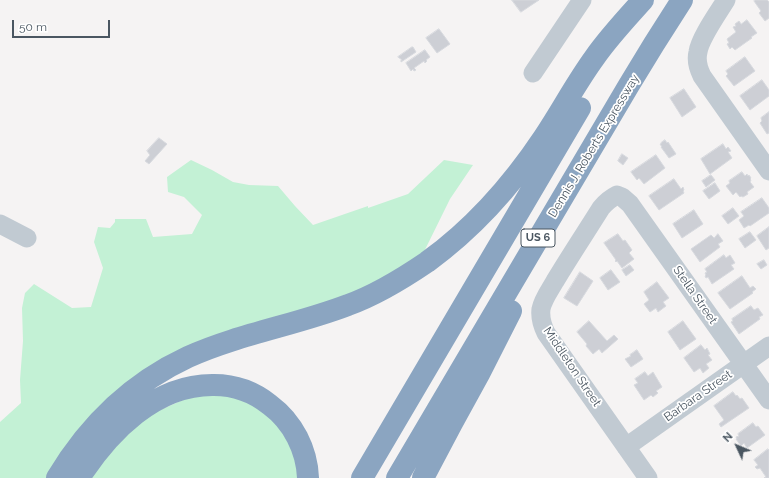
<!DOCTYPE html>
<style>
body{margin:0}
#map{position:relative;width:769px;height:478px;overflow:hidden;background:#f5f3f3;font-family:Raleway,sans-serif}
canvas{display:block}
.north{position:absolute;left:717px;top:426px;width:40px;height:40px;-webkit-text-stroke:3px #fff;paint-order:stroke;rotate:314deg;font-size:11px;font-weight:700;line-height:16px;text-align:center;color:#4a5661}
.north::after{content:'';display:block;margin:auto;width:14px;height:18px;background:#4a5661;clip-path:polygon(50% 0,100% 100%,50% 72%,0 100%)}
.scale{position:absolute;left:12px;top:20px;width:98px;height:18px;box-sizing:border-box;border:2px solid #4a5661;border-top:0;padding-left:5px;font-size:12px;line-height:14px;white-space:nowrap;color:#4a5661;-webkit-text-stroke:3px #fff;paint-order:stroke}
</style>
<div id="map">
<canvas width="769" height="478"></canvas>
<div class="north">N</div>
<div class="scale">50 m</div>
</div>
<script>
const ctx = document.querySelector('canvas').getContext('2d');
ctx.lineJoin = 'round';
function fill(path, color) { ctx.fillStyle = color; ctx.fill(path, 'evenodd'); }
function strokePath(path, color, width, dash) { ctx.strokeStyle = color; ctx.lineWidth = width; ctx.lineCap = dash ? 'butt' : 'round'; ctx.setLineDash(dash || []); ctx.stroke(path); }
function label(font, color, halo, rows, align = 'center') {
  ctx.font = font + ' Raleway,sans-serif'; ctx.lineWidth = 3.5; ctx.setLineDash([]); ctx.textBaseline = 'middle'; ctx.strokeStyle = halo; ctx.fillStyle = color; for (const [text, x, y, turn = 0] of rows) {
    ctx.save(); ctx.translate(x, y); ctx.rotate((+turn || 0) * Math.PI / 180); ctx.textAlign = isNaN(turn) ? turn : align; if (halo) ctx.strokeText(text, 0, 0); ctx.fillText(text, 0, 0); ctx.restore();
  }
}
const green = new Path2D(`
 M 191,160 L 212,170 L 233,182 L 249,185 L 278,186 L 295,206 L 313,225 L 368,206 L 368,208 L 408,194 L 444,160 L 473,165 L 450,199 L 414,272 L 172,365 L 61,478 L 0,478 L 0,422 L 21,403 L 20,380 L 23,341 L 22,308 L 25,293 L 34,284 L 72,308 L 91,307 L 103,268 L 94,242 L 98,227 L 110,228 L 115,222 L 115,219 L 146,219 L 153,237 L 192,234 L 202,215 L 184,197 L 168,192 L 167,177 Z
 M 210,388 L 264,403 L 311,478 L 84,478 L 133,422 Z`);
const building = new Path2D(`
 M 512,0 L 539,0 L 521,12 Z
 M 755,0 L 767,0 L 769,2 L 769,18 L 765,21 L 759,13 L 761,11 L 754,1 Z
 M 747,20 L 757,33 L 751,37 L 752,38 L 735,50 L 732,47 L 730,49 L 727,44 L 729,43 L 727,39 L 736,32 L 733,27 L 736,26 L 735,24 L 739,21 L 741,24 Z
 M 439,29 L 450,44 L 437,53 L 426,38 Z
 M 412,47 L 413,47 L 416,52 L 401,62 L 401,60 L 402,60 L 398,57 Z
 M 425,50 L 430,57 L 426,60 L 427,61 L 425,63 L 424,61 L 414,68 L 416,70 L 414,71 L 413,69 L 411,71 L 406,63 Z
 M 745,57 L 755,71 L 734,86 L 726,76 L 728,74 L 726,71 Z
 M 762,80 L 769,90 L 769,96 L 750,110 L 740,96 Z
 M 684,89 L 696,107 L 682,117 L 670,98 Z
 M 769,112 L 769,133 L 767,134 L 760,123 L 762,121 L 761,118 Z
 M 159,138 L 167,144 L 149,164 L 145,161 L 150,155 L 147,151 Z
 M 665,140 L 667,143 L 668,142 L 676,154 L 669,158 L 661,147 L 662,147 L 660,144 L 661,144 L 661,143 Z
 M 723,144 L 726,149 L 728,147 L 731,151 L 728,152 L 732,158 L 710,174 L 701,159 Z
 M 622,154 L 628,158 L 623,165 L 618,161 Z
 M 656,155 L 665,168 L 644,184 L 639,178 L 637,180 L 631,172 Z
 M 742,172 L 745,176 L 747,174 L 748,176 L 749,175 L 751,178 L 750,179 L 751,180 L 750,182 L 754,187 L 747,192 L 748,194 L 743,197 L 741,196 L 740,197 L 736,192 L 733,195 L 726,186 L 730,183 L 729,181 Z
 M 711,175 L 715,180 L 706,187 L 702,181 Z
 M 674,179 L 681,189 L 683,187 L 684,190 L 683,191 L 684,193 L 659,210 L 649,196 Z
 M 715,183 L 720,191 L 709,199 L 703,191 Z
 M 762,198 L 769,208 L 769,213 L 750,226 L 749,225 L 744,228 L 739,220 L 744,216 L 741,212 Z
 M 733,208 L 739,216 L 728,224 L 722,216 Z
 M 694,210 L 703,224 L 682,238 L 673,224 Z
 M 769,227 L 769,248 L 766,250 L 757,236 Z
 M 750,232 L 756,240 L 745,248 L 739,239 Z
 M 618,234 L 623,241 L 625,240 L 632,250 L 629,253 L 634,259 L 622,268 L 617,261 L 616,262 L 615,261 L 616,260 L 604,243 Z
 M 718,234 L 723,241 L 718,244 L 720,247 L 700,262 L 691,249 L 711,235 L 714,238 Z
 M 724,255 L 726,258 L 730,255 L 735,263 L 731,265 L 734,269 L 712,284 L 708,277 L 706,278 L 705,276 L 706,275 L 705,273 L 707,272 L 705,269 Z
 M 764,260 L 767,265 L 761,269 L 757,264 Z
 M 630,265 L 634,270 L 626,276 L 622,270 Z
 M 611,270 L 620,282 L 608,290 L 600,278 Z
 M 580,272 L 593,281 L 577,306 L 564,298 Z
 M 742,276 L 750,288 L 753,286 L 756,289 L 752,292 L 753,293 L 730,309 L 718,293 Z
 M 657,282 L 669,298 L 663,302 L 666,306 L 658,312 L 656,308 L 650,312 L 644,304 L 649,300 L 644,292 Z
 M 751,306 L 754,310 L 758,308 L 763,315 L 759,317 L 760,319 L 739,334 L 731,322 L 733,321 L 732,319 Z
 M 589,321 L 607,341 L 614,335 L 618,339 L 602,353 L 599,349 L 593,354 L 586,346 L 587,344 L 577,332 Z
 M 683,321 L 696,339 L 680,350 L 668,332 Z
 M 701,345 L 705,350 L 707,348 L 710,354 L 708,355 L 712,360 L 706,364 L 709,368 L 703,373 L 700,368 L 694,372 L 684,358 Z
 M 637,350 L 643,359 L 631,367 L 625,359 L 631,356 L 630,355 Z
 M 645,372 L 648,376 L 653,372 L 662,387 L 656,391 L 658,393 L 653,397 L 651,395 L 644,400 L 634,385 L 638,383 L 635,379 Z
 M 733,392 L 736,396 L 737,395 L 740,399 L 742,398 L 749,408 L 721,427 L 719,424 L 724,420 L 714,406 Z
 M 753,423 L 756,427 L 758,426 L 765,435 L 747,448 L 744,443 L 741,446 L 736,439 L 737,439 L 736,437 L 739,436 L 738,434 Z
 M 768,449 L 769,450 L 769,478 L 764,478 L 766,477 L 760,468 L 757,469 L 755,467 L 758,465 L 754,460 Z`);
const minor = new Path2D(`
 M 726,0 C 718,13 700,38 698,52 C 696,60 698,68 702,76 L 769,171
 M 533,73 L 582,0
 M 0,224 L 27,238
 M 626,447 L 769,346
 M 648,478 L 546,333 C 542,325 540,317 541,309 C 543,299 550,290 555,281 C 570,256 586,232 601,208 C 606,202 611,198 617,195 L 622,197 L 630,204 L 769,400`);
const highway = new Path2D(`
 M 57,478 C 88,426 132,383 188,357 C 239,334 296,325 348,305 C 376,295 402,279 427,262 C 474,228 512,185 544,137 C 562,110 576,83 595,57 C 609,37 626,19 643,0
 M 79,478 C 109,432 155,384 214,385 C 234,385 254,392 270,405 C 293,422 307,450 308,478
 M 362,478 L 580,108
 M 397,478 L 629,85 L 654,44 L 682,0
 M 423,478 L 452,423 L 479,374 L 511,311`);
const shields = [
 [538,238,34]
];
const shieldNames = [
 ["US 6",538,238]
];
const streetNames = [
 ["Dennis J. Roberts Expressway",594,146,-59],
 ["Stella Street",695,295,55],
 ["Middleton Street",572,367,56],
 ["Barbara Street",698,396,-35]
];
fill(green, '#c3f1d5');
fill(building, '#cdcfd5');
strokePath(building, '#d7d9de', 1);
strokePath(minor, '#c1cad2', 19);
strokePath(highway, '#8ba5c1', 22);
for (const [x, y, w] of shields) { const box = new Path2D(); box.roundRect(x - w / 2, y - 9, w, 18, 3); ctx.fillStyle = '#fff'; ctx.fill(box); strokePath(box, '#4a5661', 1); }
label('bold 11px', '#4a5661', null, shieldNames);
label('12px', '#4a5661', '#fff', streetNames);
</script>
